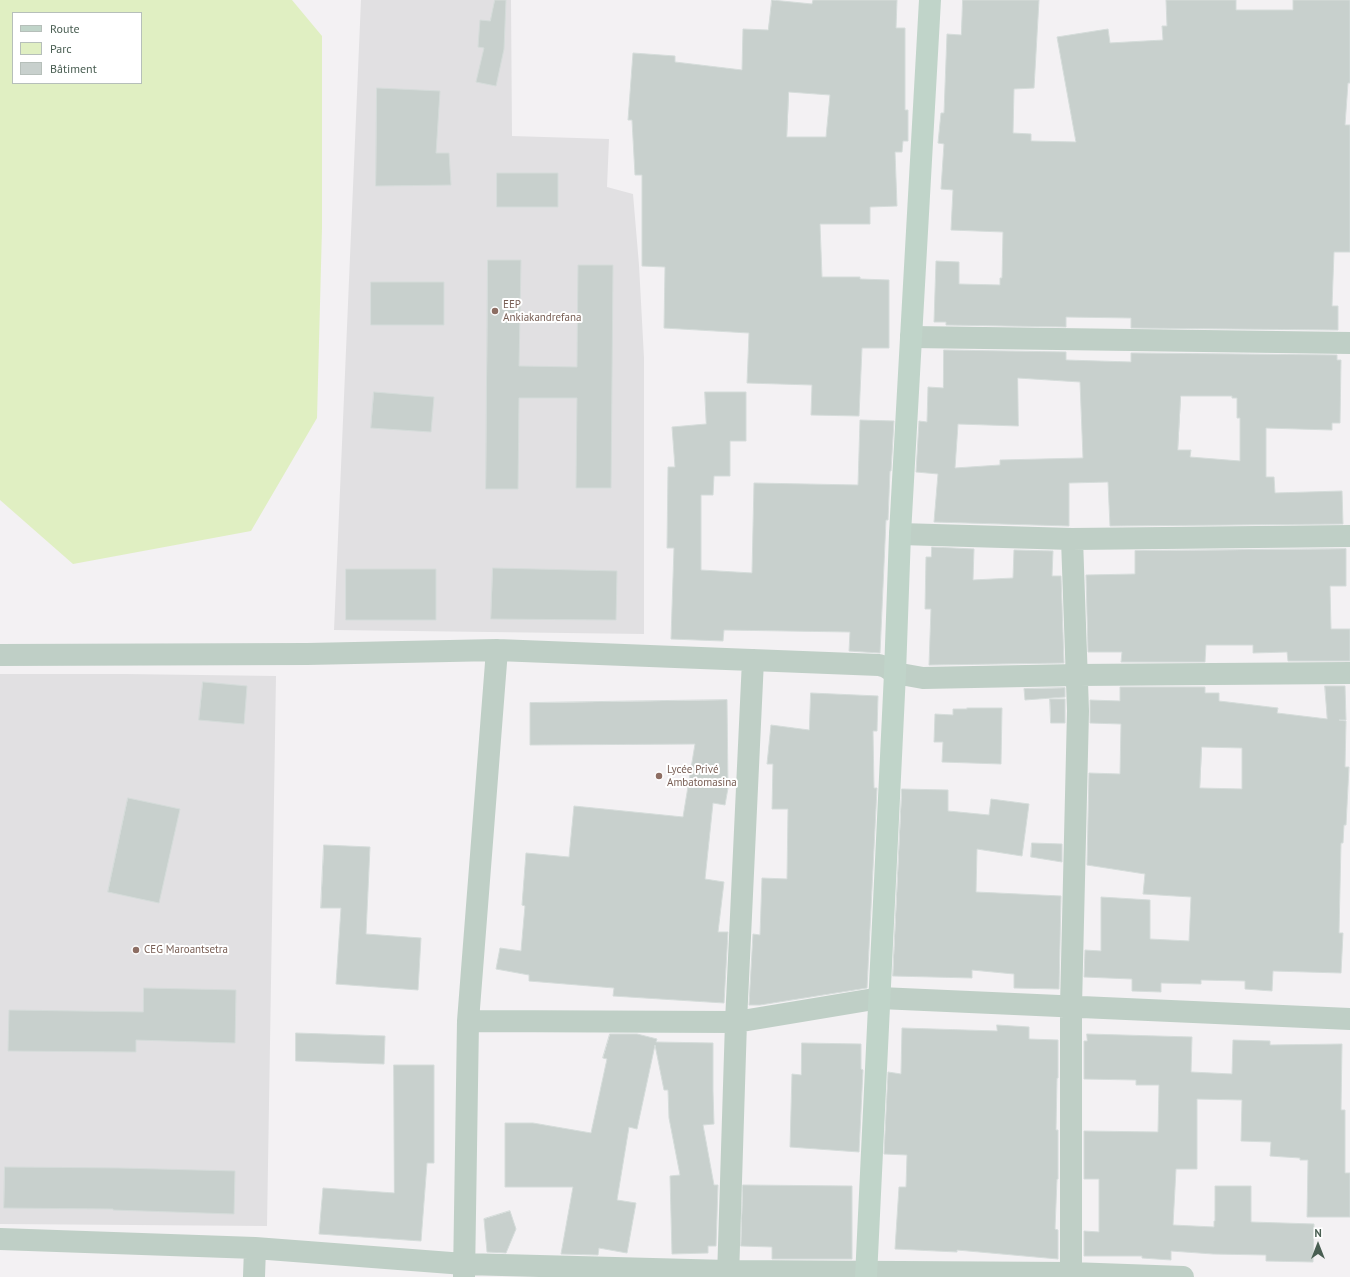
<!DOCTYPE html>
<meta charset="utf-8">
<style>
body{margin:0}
#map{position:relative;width:1350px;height:1277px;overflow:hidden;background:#f3f1f3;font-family:"PT Sans",sans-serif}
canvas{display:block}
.legend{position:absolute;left:12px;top:12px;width:130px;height:72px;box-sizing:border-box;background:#fff;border:1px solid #b6bfba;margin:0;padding:5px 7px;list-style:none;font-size:12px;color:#495e52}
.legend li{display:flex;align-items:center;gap:8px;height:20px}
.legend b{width:20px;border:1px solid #b6bfba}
.north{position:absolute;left:1298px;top:1225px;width:40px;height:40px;-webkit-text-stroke:3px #fff;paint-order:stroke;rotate:0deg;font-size:11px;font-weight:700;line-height:16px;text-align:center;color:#495e52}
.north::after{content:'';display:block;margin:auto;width:14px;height:18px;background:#495e52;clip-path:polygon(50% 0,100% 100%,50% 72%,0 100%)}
</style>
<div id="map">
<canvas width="1350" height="1277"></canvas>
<ul class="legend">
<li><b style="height:5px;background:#c0d4c9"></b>Route</li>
<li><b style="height:11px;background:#e0efc2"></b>Parc</li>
<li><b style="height:11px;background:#c8d0cd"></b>Bâtiment</li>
</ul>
<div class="north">N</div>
</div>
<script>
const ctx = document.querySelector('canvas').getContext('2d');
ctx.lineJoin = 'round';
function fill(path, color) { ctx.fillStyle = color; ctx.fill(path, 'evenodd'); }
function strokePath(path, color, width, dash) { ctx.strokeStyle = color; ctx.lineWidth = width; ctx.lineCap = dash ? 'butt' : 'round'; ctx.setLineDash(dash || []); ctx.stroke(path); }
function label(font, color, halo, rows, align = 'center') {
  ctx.font = font + ' "PT Sans",sans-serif'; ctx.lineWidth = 4; ctx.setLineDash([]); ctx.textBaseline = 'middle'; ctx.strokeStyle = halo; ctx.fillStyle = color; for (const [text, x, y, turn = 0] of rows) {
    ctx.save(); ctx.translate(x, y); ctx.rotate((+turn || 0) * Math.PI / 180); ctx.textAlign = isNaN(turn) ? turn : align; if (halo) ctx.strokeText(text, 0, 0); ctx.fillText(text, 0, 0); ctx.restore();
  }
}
const education = new Path2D(`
 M 361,0 L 511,0 L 512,136 L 609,139 L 607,187 L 633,194 L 639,265 L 644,358 L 644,634 L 334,630 Z
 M 0,674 L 126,674 L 276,676 L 267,1226 L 0,1224 Z`);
const green = new Path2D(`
 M 0,0 L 292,0 L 322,36 L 322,228 L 317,418 L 251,531 L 73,564 L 0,500 ZM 13,13 L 141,13 L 141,83 L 13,83 Z`);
const building = new Path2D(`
 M 495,0 L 506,0 L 504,49 L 496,86 L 476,82 L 484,48 L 478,47 L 480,20 L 490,21 Z
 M 772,0 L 812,4 L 813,0 L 897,0 L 896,28 L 905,28 L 905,110 L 908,110 L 908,141 L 903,141 L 902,152 L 895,152 L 897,206 L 870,207 L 870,224 L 820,224 L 822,277 L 860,277 L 860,279 L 889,280 L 889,348 L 862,348 L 859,416 L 811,415 L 812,385 L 747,383 L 749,333 L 664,328 L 665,267 L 642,266 L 642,175 L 635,175 L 632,120 L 628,120 L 633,53 L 675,56 L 675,62 L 742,70 L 743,29 L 768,30 ZM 789,92 L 830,95 L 826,137 L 787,137 Z
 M 963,0 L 1039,0 L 1034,88 L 1014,89 L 1013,133 L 1031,134 L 1031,141 L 1076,142 L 1057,37 L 1108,29 L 1110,43 L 1163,40 L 1162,26 L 1167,26 L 1166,0 L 1236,0 L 1236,10 L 1293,10 L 1293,0 L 1350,0 L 1350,83 L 1348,83 L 1345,125 L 1350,125 L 1350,252 L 1334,252 L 1332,306 L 1338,306 L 1338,330 L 1131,328 L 1131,318 L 1066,317 L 1066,327 L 946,325 L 946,322 L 934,322 L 936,261 L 959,262 L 959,284 L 1000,285 L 1000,278 L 1002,278 L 1003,232 L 951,230 L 953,190 L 941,189 L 944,144 L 938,143 L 941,113 L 944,113 L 947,34 L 961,35 Z
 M 377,88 L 440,91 L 436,153 L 449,153 L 451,185 L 376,186 Z
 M 497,173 L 558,173 L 558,207 L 497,207 Z
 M 488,260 L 521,260 L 519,366 L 577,367 L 578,265 L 613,265 L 611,488 L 576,488 L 577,398 L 519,398 L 518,489 L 486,489 Z
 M 371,282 L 444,282 L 444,325 L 371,325 Z
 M 944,350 L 1066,352 L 1066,360 L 1131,362 L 1131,353 L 1337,355 L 1337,360 L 1341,360 L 1340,423 L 1332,423 L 1332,430 L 1266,428 L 1266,477 L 1274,477 L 1275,493 L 1342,491 L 1343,524 L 1110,526 L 1108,482 L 1069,483 L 1069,526 L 934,522 L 938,474 L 916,472 L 919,421 L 927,422 L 928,387 L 943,388 ZM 1018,378 L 1080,382 L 1083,458 L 1000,460 L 1000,465 L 955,468 L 958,424 L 1018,426 ZM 1181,396 L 1232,396 L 1232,398 L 1237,398 L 1237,418 L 1240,418 L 1240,461 L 1190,457 L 1191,450 L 1178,450 Z
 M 374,392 L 434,397 L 431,432 L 371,428 Z
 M 705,392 L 746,392 L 746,441 L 730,441 L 730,476 L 714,476 L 713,495 L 701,495 L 701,570 L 752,573 L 754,483 L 858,485 L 860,420 L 894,421 L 891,471 L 890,471 L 888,520 L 886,520 L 880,653 L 849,651 L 850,632 L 724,630 L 723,641 L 671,639 L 674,548 L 667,548 L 668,467 L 675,467 L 672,427 L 706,424 Z
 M 932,547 L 974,549 L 973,580 L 1013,578 L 1014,550 L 1053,551 L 1052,576 L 1061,576 L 1064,663 L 929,665 L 931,609 L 925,609 L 926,557 L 931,557 Z
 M 1346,549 L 1346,586 L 1330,586 L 1331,629 L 1350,629 L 1350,661 L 1288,661 L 1287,652 L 1253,653 L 1253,645 L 1206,645 L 1205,662 L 1121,662 L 1122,652 L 1088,652 L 1086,575 L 1135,574 L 1135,551 Z
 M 493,568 L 617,571 L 616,620 L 491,619 Z
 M 346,569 L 436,569 L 436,620 L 346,620 Z
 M 203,682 L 247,686 L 244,724 L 199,720 Z
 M 1325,686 L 1345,686 L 1346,720 L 1339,720 L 1346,721 L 1345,767 L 1349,767 L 1346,825 L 1344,825 L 1343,843 L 1341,843 L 1339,933 L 1343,933 L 1341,973 L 1273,971 L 1272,991 L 1245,989 L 1245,981 L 1201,980 L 1201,984 L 1161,983 L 1161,992 L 1132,991 L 1132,979 L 1084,977 L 1085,950 L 1101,951 L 1101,897 L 1150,900 L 1150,939 L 1189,941 L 1191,897 L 1143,894 L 1145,874 L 1087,865 L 1089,773 L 1120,774 L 1121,724 L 1090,723 L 1090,700 L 1120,701 L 1120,687 L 1205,687 L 1205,693 L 1219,693 L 1219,701 L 1278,708 L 1277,713 L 1327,719 ZM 1202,747 L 1242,748 L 1242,789 L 1200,788 Z
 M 1065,688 L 1065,697 L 1025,700 L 1024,689 Z
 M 811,693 L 878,696 L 877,731 L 873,731 L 874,788 L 877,788 L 867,988 L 760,1005 L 749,1005 L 753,934 L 760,935 L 762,878 L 787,879 L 788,809 L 772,809 L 773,764 L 767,764 L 771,725 L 809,730 Z
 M 1050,699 L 1065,699 L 1065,723 L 1051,723 Z
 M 727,700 L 728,788 L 725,805 L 713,803 L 705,879 L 724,882 L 718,932 L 728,932 L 724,1003 L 613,996 L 614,988 L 529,981 L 529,975 L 496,969 L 500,948 L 521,951 L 525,906 L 522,905 L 526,853 L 569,857 L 574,806 L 683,817 L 695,744 L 530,745 L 530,703 Z
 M 967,708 L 1002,708 L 1001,764 L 942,762 L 943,742 L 934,742 L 935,714 L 953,715 L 953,709 L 967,709 Z
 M 902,789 L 948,790 L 948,811 L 989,815 L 991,799 L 1029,804 L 1022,856 L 977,849 L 976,892 L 1061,896 L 1059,989 L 1014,988 L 1014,974 L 972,970 L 972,978 L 893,976 Z
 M 128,798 L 180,809 L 159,903 L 108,892 Z
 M 1032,843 L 1062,844 L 1062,862 L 1031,857 Z
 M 324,845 L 370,847 L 366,934 L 421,938 L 418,990 L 336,984 L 341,908 L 321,908 Z
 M 144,988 L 236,990 L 235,1043 L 136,1040 L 136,1052 L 8,1051 L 9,1010 L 143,1012 Z
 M 997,1025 L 1029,1027 L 1029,1039 L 1058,1040 L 1058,1078 L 1057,1078 L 1056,1130 L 1058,1130 L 1058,1179 L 1057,1179 L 1055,1229 L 1058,1230 L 1058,1259 L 957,1250 L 957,1252 L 895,1249 L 899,1187 L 906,1187 L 907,1155 L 884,1154 L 888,1072 L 901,1074 L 902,1028 L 997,1031 Z
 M 296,1033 L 385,1036 L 384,1064 L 296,1061 Z
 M 610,1034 L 637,1034 L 657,1039 L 656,1042 L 713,1043 L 713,1091 L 714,1124 L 703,1125 L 714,1185 L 718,1185 L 716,1246 L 708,1246 L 708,1253 L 672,1254 L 670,1176 L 680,1175 L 669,1118 L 668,1090 L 664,1090 L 655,1045 L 637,1129 L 629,1127 L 617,1200 L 636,1203 L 627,1253 L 599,1248 L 598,1255 L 561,1254 L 573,1187 L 505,1187 L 505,1123 L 533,1123 L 591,1133 L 607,1059 L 603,1058 Z
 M 1087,1034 L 1192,1037 L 1191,1072 L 1232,1074 L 1233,1040 L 1270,1041 L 1270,1045 L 1342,1044 L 1341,1110 L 1345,1110 L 1345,1173 L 1350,1173 L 1350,1217 L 1307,1217 L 1308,1160 L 1300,1160 L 1300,1158 L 1270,1156 L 1271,1142 L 1241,1141 L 1242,1100 L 1197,1099 L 1197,1169 L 1176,1169 L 1173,1225 L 1214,1227 L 1214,1221 L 1215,1221 L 1215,1186 L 1251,1186 L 1251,1222 L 1314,1224 L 1313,1262 L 1266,1261 L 1266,1255 L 1213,1254 L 1171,1251 L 1171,1260 L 1142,1258 L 1142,1256 L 1084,1256 L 1084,1231 L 1099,1232 L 1099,1179 L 1084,1179 L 1084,1131 L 1158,1132 L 1159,1085 L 1136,1085 L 1136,1080 L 1084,1079 L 1084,1041 L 1087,1041 Z
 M 802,1043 L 861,1044 L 861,1069 L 863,1070 L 859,1152 L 790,1147 L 792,1074 L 801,1075 Z
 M 394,1065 L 434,1065 L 434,1163 L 427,1163 L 421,1241 L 319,1234 L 323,1188 L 394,1193 Z
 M 5,1167 L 119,1168 L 235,1171 L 234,1214 L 113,1210 L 113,1209 L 4,1208 Z
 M 743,1185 L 852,1186 L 852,1259 L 772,1259 L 772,1247 L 741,1246 Z
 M 510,1211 L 516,1229 L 506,1253 L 487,1252 L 484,1219 Z`);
const minor = new Path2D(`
 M 911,337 L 1350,343
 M 900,534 L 1072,539 L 1350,536
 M 0,655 L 307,654 L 497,650 L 879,665 L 886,667 L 895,673 L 923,678 L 1077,675 L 1350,673
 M 468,1021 L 736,1022 L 880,998 L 1350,1019
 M 0,1239 L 255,1248 L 464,1264 L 728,1271 L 1071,1273 L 1183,1277
 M 254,1277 L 255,1248
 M 464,1277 L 468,1021 L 497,650
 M 728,1277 L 736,1022 L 753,660
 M 1071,1277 L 1071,1006 L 1078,711 L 1072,539`);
const secondary = new Path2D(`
 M 866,1277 L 895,673 L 900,534 L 930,0`);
const markers = [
 [495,311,4,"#8d6e63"],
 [659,776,4,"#8d6e63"],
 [136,950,4,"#8d6e63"]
];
const educationNames = [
 ["EEP",503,305],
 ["Ankiakandrefana",503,318],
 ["Lycée Privé",667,770],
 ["Ambatomasina",667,783],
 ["CEG Maroantsetra",144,950]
];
fill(education, '#e1e0e2');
fill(green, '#e0efc2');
fill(building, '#c8d0cd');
strokePath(building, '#d5dcda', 1);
strokePath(minor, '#bfcfc6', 22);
strokePath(secondary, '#c0d4c9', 22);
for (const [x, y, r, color] of markers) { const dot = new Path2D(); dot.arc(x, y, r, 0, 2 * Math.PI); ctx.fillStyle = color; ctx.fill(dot); strokePath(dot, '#fff', 1.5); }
label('11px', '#785e54', '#fff', educationNames, 'left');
</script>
